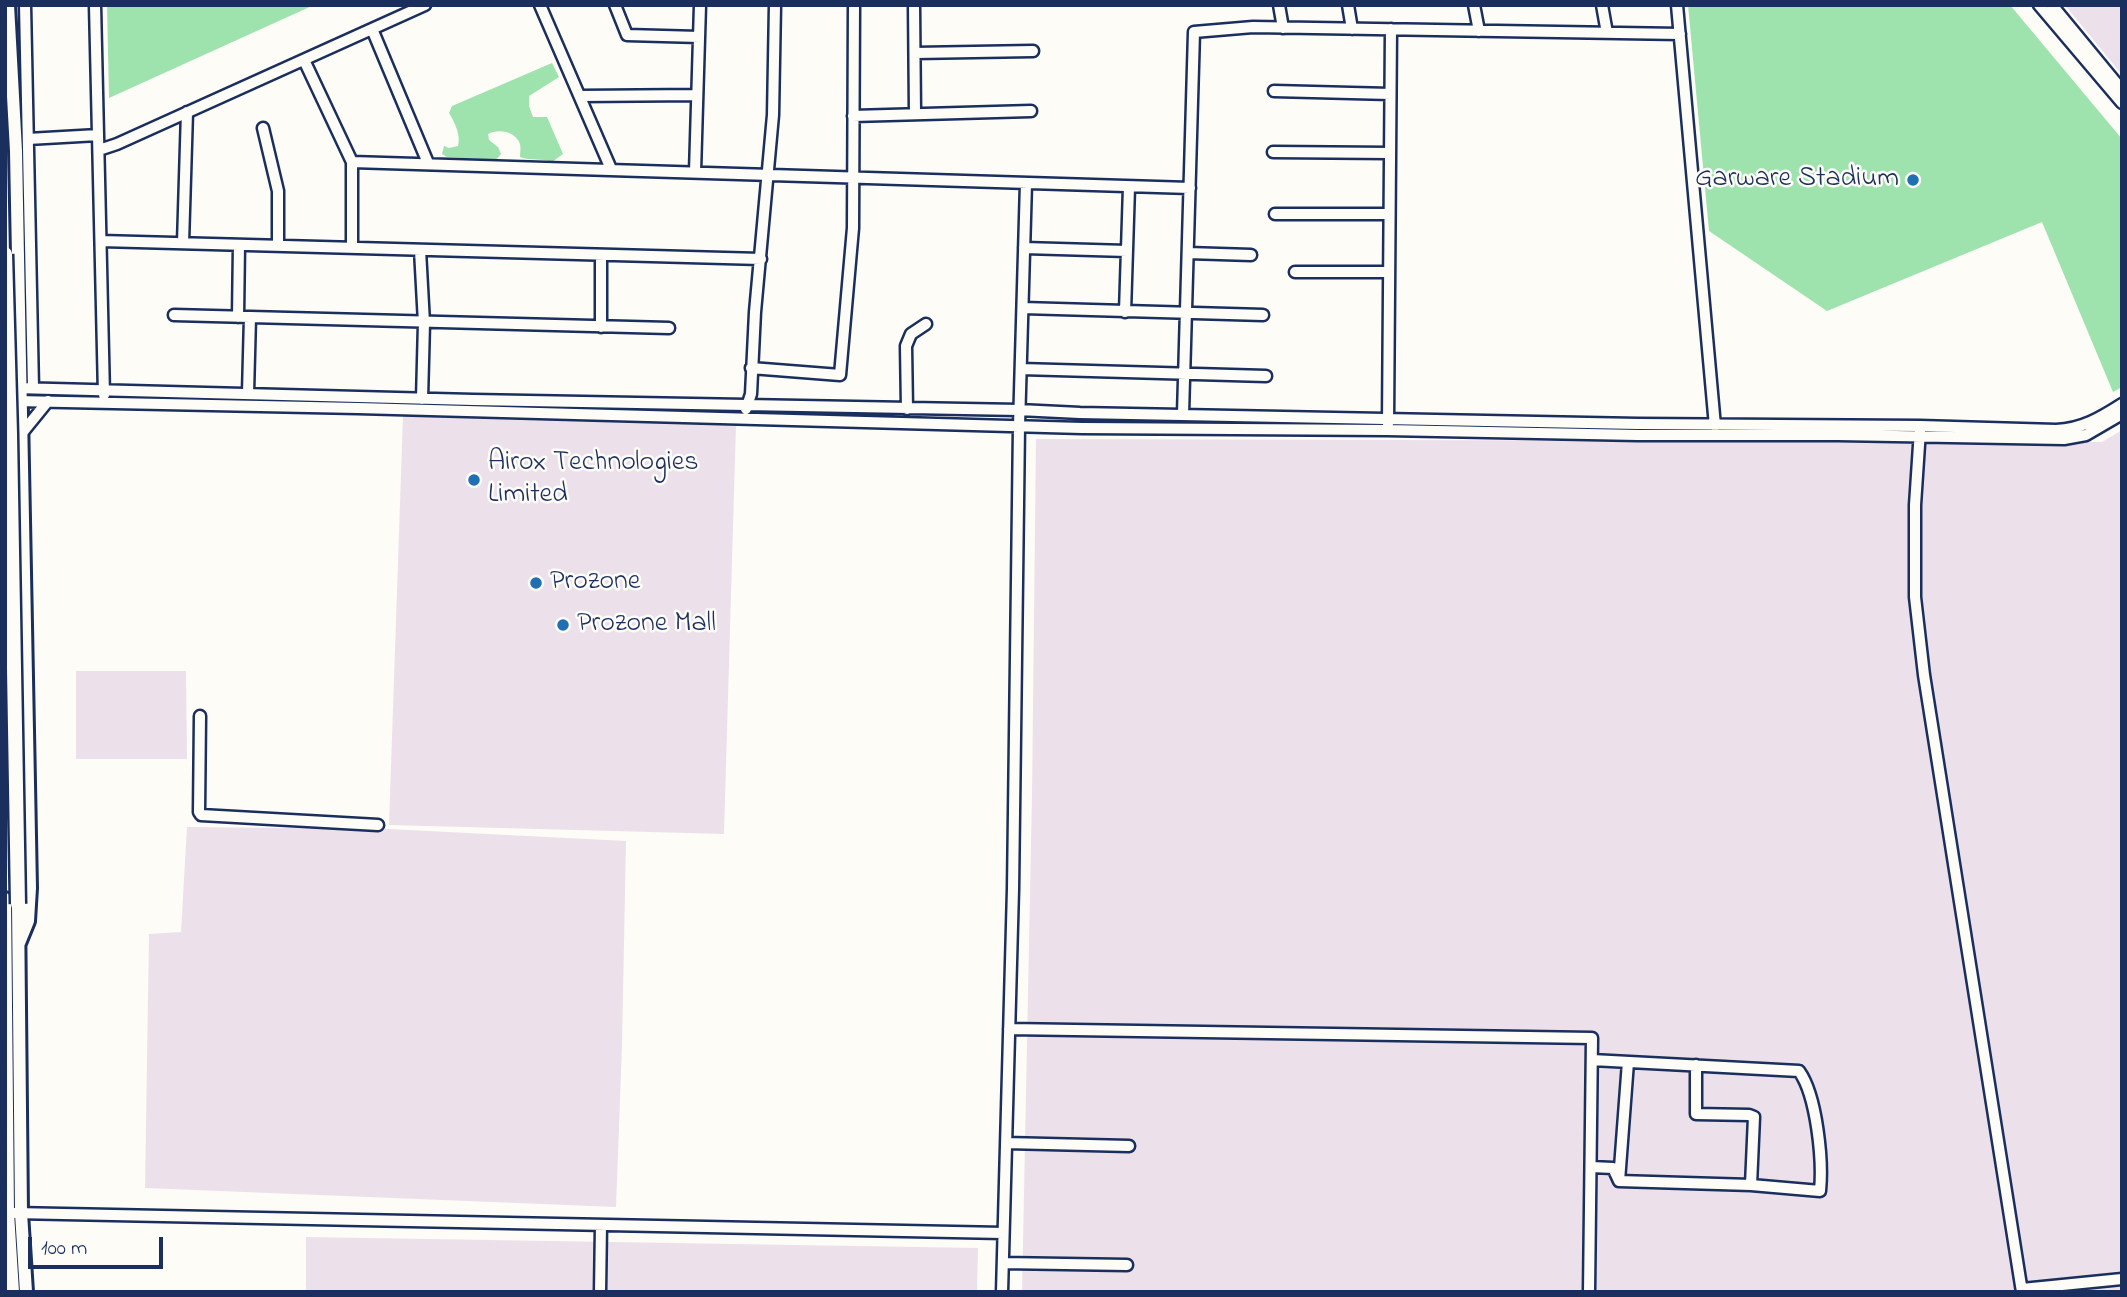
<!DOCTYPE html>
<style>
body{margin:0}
#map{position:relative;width:2127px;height:1297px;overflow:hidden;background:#fdfcf7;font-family:"Indie Flower",sans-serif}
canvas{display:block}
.frame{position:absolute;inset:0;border:7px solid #1b2f5e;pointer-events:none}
.scale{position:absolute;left:28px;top:1237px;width:135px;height:32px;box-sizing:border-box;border:4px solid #1b2f5e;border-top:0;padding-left:9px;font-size:21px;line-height:24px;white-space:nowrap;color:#1b2f5e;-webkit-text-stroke:5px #fdfcf7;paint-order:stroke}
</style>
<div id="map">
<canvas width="2127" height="1297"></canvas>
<div class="frame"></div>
<div class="scale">100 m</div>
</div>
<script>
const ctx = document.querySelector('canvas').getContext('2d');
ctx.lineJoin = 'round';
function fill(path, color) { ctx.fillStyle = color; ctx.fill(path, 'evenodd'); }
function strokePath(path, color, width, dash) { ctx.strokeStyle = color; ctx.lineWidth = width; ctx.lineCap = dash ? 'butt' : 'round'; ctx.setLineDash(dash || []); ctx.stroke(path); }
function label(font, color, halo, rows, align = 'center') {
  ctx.font = font + ' "Indie Flower",sans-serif'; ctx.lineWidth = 5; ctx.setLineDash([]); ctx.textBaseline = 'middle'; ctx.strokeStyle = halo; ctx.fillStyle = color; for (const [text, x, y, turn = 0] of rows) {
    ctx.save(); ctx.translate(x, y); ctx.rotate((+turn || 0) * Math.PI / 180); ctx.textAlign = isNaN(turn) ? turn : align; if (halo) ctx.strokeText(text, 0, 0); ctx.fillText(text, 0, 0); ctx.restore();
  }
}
const built = new Path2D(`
 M 2065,5 L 2122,5 L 2122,75 Z
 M 403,416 L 736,425 L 724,834 L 389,825 Z
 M 2122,430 L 2122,1292 L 1022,1292 L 1032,794 L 1036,439 L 2102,442 Z
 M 76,671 L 186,671 L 187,759 L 76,759 Z
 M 187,827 L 389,829 L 626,841 L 622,1046 L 616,1207 L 145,1188 L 149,934 L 181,932 Z
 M 306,1237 L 978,1248 L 977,1292 L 306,1292 Z`);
const green = new Path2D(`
 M 107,5 L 314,5 L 109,98 Z
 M 1688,5 L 2010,5 L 2122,139 L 2122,387 L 2113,392 L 2042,222 L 1827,311 L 1709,231 Z
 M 552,63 L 559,77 L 529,96 L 529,106 L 533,117 L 547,117 L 563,154 L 552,162 C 541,158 531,161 520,157 C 520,153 521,148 520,144 C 516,132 499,128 488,134 L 489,140 L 498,147 L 501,154 L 496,160 L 447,157 L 442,154 L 444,146 L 449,148 L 458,146 C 461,135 455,123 449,113 L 452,106 Z`);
const minor = new Path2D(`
 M 25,5 L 33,388
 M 95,5 L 104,395
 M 540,5 L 611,169
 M 615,5 L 627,35 L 699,37
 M 914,5 L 915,114
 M 1279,5 L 1283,28
 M 1348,5 L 1352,29
 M 1474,5 L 1479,31
 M 1602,5 L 1607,33
 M 1677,5 L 1715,426
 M 2039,5 L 2122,103
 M 2052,5 L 2122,90
 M 372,29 L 428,163
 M 915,53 L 1033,51
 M 304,60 L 352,162 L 352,248
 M 1274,91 L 1390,94
 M 580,96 L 697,95
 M 853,116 L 1031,111
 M 263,128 L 278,191 L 278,246
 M 28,139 L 98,135
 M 99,150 L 117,144 L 425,5
 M 1273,152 L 1390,153
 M 352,162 L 1190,188
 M 695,172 L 700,5
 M 1275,214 L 1389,214
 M 101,241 L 761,259
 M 183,243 L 187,112
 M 1024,248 L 1127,251
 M 420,250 L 424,323 L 422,399
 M 1188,253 L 1251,255
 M 601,255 L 601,327
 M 1295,272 L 1389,272
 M 1023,308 L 1263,315
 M 1125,312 L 1129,187
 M 174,315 L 669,328
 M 238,317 L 239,245
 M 751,368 L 840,375 L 853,228 L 854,5
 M 1021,369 L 1266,376
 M 15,388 L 473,400 L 1019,410 L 1080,413 L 1638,424 L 1920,426 L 2056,430 C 2082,429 2100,418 2122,404
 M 248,393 L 250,317
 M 16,401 L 358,408 L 1082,428 L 1387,430 L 1638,435 L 1838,435 L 2064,439 L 2086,435 L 2122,414
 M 746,409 L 751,394 L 755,312 L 773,115 L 775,5
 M 907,409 L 906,346 L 911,334 L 926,324
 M 1183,414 L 1194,32 L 1253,27 L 1680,34
 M 1388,424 L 1391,29
 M 1920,430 L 1915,505 L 1915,597 L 1924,675 L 2022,1292
 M 22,433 L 48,401
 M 200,716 L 199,812 L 201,815 L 378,825
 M 1009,1029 L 1592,1038 L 1589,1292
 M 1696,1065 L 1696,1114 L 1749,1115 L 1754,1117 L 1751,1185
 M 1006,1143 L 1129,1146
 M 1591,1167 L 1613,1168 L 1619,1181 L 1751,1185 L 1820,1191 C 1823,1161 1817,1096 1799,1071 L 1592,1060
 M 1619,1181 L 1628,1062
 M 14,1213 L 1003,1233
 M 1003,1263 L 1127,1265
 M 2022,1289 L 2122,1279
 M 600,1292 L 601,1225
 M 1002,1292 L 1013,889 L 1019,426 L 1026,183`);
const major = new Path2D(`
 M 8,5 L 16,151 L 30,888 L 28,921 L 19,943
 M 5,899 L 8,1213 L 13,1292
 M 18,904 L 21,1213 L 26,1292`);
const highwayBridge = new Path2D(`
 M 5,254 L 10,434 L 18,904`);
const markers = [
 [1913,180,7,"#1f6fb2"],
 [474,480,7,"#1f6fb2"],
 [536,583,7,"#1f6fb2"],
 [563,625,7,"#1f6fb2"]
];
const poiNames = [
 ["Garware Stadium",1899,180,"right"],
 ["Airox Technologies",488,464],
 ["Limited",488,496],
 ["Prozone",550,583],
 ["Prozone Mall",577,625]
];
fill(built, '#ece1ea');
fill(green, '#9ee2ad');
strokePath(minor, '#1b2f5e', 15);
strokePath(major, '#1b2f5e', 18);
strokePath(minor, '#fdfcf7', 10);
strokePath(major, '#fdfcf7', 12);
strokePath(highwayBridge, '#1b2f5e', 19, []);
strokePath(highwayBridge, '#fdfcf7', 14);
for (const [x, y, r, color] of markers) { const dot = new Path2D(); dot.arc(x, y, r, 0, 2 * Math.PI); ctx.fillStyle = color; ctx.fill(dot); strokePath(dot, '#fdfcf7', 2.5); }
label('28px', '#1b2f5e', '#fdfcf7', poiNames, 'left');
</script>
